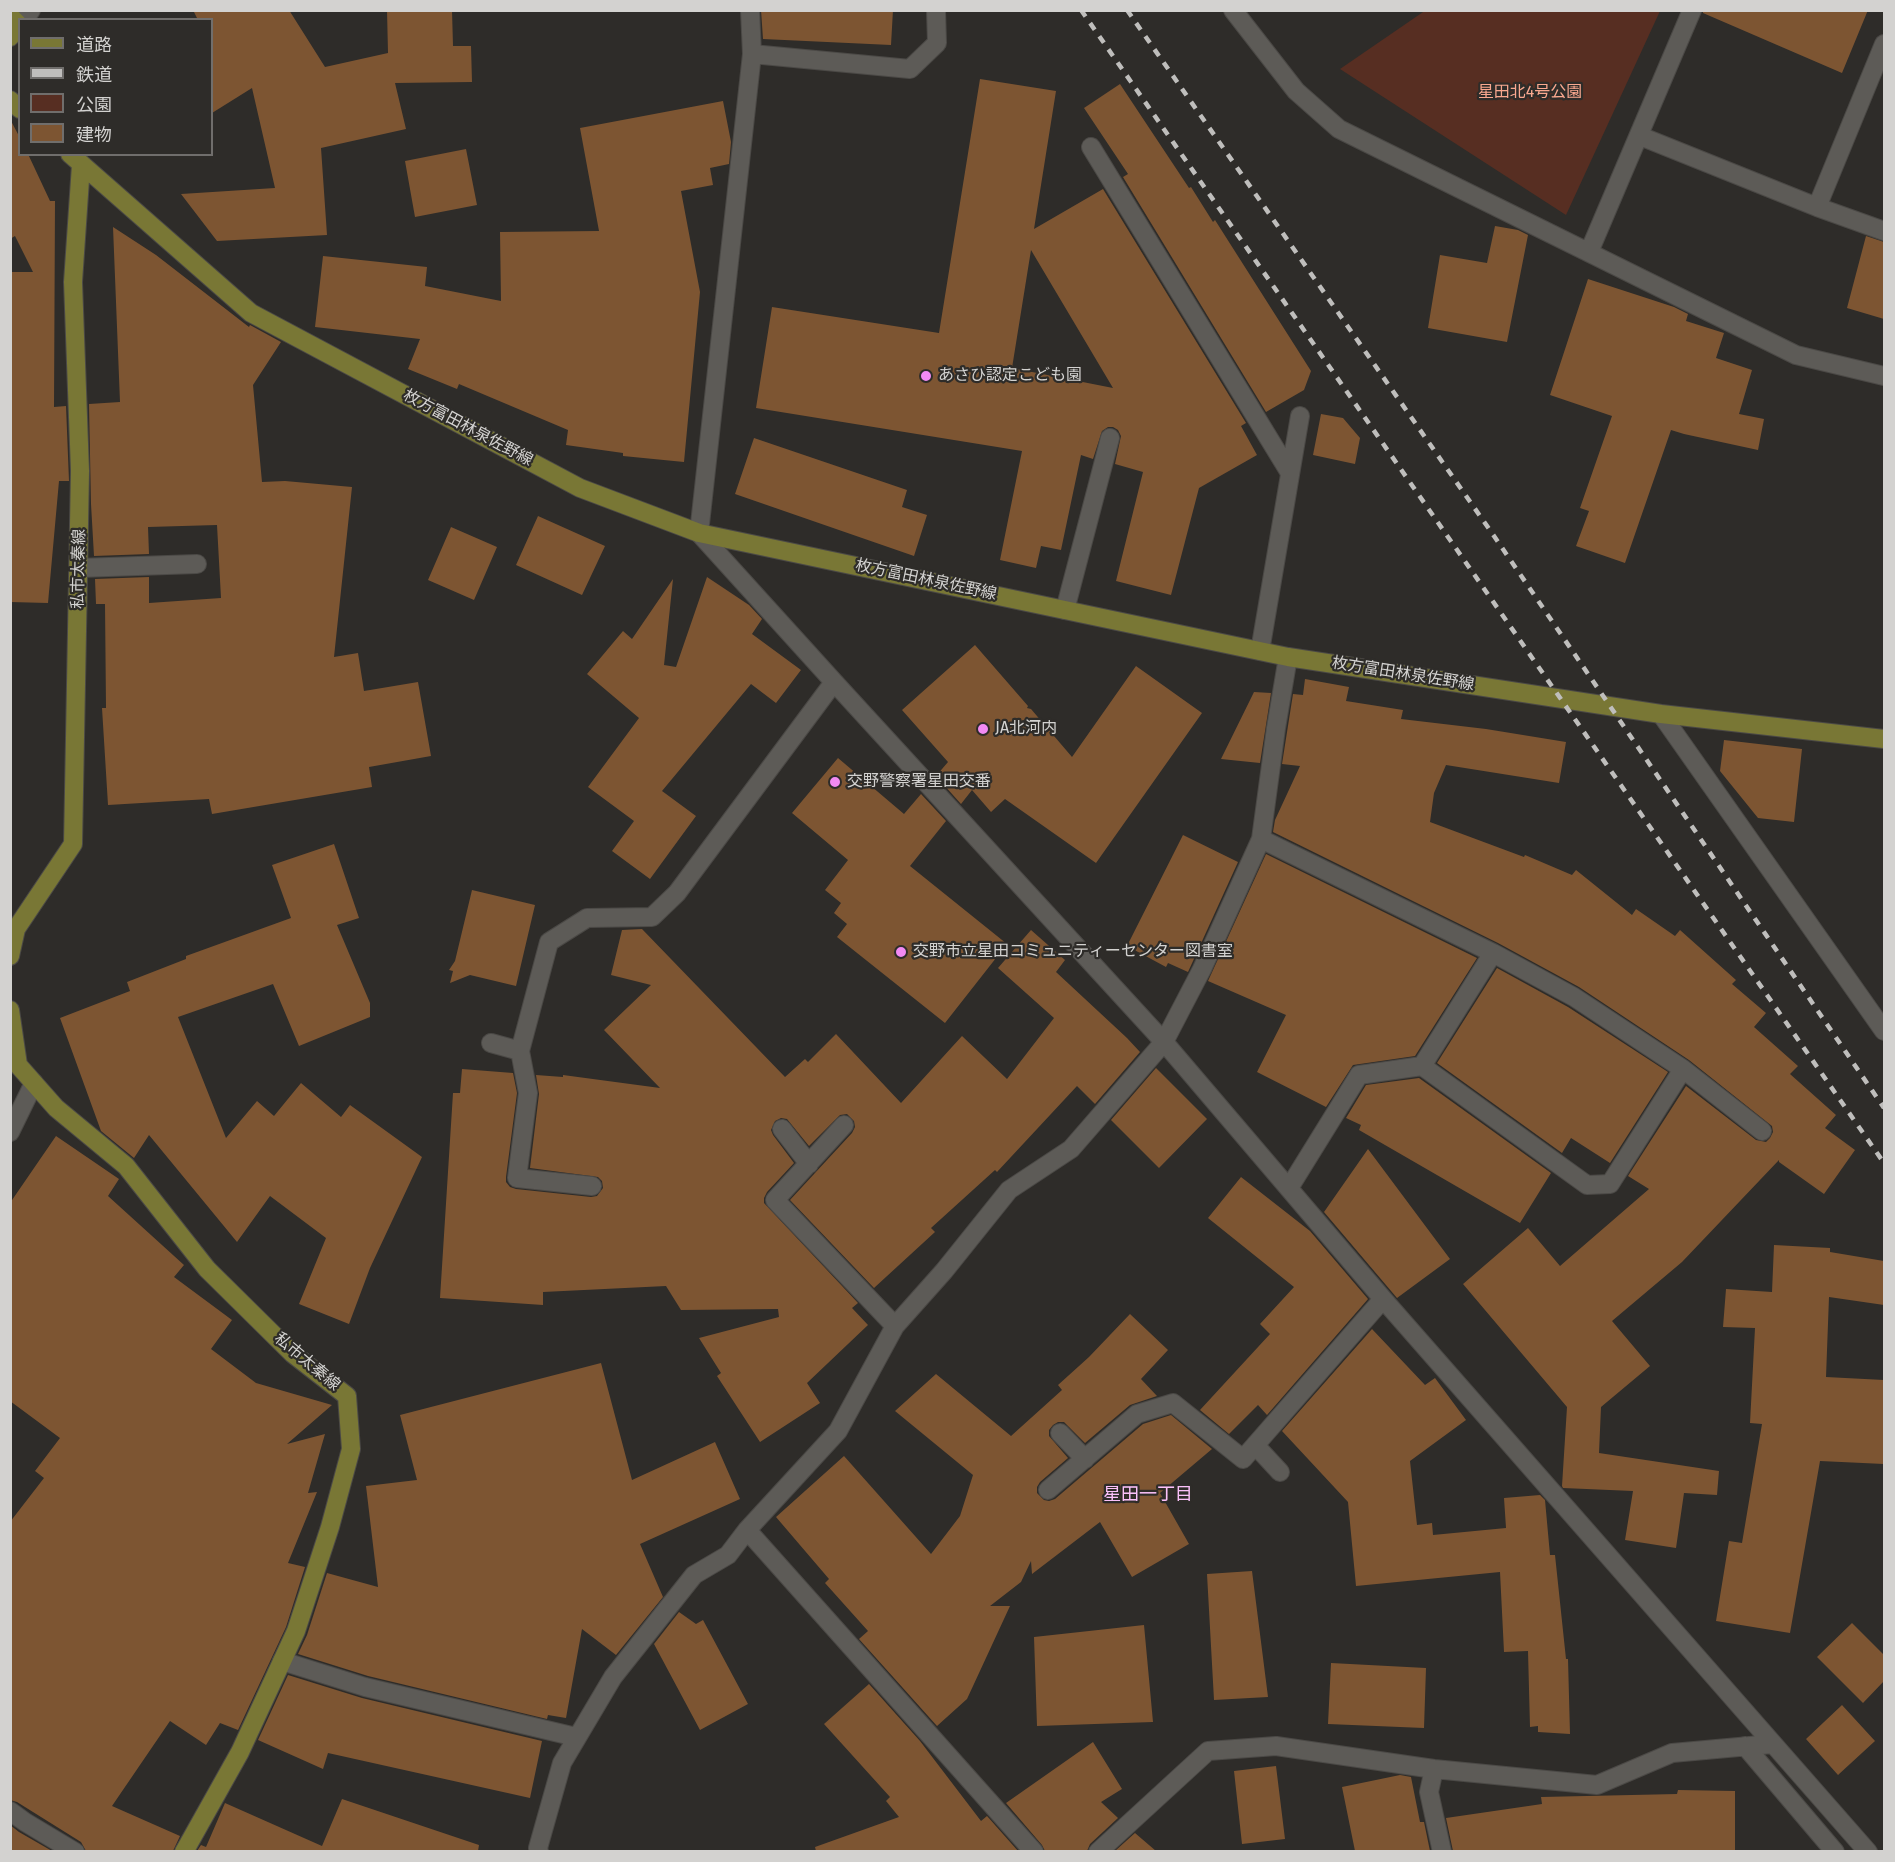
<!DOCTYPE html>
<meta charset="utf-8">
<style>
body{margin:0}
#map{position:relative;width:1895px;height:1862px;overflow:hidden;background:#2e2c29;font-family:"Fira Sans","Noto Sans JP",sans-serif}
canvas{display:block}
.frame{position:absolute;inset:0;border:12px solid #d3d2d0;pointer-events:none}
.legend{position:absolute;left:18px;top:18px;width:195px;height:138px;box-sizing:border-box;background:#2e2c29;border:2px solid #706e6c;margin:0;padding:8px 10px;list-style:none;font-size:18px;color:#d3d2d0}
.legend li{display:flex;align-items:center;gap:12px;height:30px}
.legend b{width:30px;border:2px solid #706e6c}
</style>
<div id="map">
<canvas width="1895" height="1862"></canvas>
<div class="frame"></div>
<ul class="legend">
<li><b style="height:8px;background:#797735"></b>道路</li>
<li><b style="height:8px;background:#bfbebc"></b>鉄道</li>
<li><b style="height:16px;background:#572e22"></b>公園</li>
<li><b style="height:16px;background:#7d5532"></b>建物</li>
</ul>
</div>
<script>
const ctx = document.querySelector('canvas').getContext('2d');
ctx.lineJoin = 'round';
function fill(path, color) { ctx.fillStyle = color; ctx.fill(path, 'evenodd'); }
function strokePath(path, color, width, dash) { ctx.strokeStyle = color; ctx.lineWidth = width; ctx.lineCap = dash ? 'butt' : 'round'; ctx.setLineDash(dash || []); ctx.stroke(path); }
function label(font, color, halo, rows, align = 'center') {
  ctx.font = font + ' "Fira Sans","Noto Sans JP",sans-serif'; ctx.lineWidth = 4.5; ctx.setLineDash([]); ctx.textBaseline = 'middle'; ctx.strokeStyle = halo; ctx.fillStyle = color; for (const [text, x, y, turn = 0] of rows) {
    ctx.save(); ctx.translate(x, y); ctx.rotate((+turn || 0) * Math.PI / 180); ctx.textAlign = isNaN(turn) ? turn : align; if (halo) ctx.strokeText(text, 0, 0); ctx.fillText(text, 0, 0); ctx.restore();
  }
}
const green = new Path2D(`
 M 1426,10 L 1660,11 L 1566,215 L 1340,69 Z`);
const building = new Path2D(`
 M 193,10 L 289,10 L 325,67 L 388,53 L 387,10 L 452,10 L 453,46 L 471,46 L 472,82 L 395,83 L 406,129 L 321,148 L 327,235 L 217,241 L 181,194 L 275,188 L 252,88 L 212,113 L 212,20 L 198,20 Z
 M 761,10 L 893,10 L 891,45 L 763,39 Z
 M 1703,10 L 1868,10 L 1842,73 L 1703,13 Z
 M 980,79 L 1056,91 L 1034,229 L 1103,189 L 1246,423 L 1241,426 L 1257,455 L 1199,488 L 1171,595 L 1116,581 L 1143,472 L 1115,464 L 1121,436 L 1118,430 L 1113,427 L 1108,427 L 1102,431 L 1093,459 L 1081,455 L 1061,550 L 1041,546 L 1036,568 L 1000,560 L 1022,451 L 756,408 L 772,307 L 939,333 ZM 1031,250 L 1113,388 L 1012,368 Z
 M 1120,84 L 1189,188 L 1191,187 L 1213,222 L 1215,220 L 1311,371 L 1304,390 L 1266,412 L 1123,177 L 1128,174 L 1084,108 Z
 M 723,101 L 731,142 L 729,164 L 710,168 L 713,185 L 681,191 L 700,292 L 684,462 L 623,456 L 623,453 L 566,445 L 568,430 L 459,384 L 457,389 L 408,369 L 420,339 L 315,327 L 323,256 L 427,267 L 425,286 L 501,301 L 500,232 L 599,231 L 580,128 Z
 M 10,119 L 20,138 L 20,154 L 28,154 L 50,201 L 55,201 L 54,407 L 66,406 L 69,481 L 59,481 L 48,603 L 10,602 L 10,272 L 33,272 L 15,236 L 10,239 Z
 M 466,149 L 477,205 L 415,217 L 405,161 Z
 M 1495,226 L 1518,230 L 1528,235 L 1507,342 L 1428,328 L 1440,255 L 1487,263 Z
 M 113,227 L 156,255 L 249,327 L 250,325 L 281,342 L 253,385 L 262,482 L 285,481 L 352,487 L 334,657 L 358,653 L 364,691 L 418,682 L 431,756 L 369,767 L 372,787 L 212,814 L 209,799 L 108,805 L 102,708 L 106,708 L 105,604 L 96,604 L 95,579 L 149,577 L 149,603 L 221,598 L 217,525 L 148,527 L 149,554 L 94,556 L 91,504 L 89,404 L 120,402 Z
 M 1866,236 L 1884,242 L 1884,319 L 1847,308 Z
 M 1588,279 L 1674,307 L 1688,314 L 1686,321 L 1724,333 L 1716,358 L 1752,370 L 1739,414 L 1764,419 L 1758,450 L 1684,434 L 1671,430 L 1625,563 L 1576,546 L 1589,511 L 1580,508 L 1612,416 L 1550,395 Z
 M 1321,414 L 1343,418 L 1360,438 L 1355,464 L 1313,455 Z
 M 754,438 L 907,490 L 902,507 L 927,515 L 914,556 L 735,494 Z
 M 538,516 L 605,546 L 582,595 L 516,565 Z
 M 451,527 L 497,547 L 474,600 L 428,580 Z
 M 707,577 L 749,605 L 762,619 L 752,634 L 801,670 L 776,703 L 751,684 L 662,791 L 696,816 L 650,879 L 612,851 L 634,821 L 588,787 L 639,718 L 587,674 L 623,631 L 632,639 L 673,579 L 664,665 L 676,667 Z
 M 975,645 L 1028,706 L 1027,708 L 1031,709 L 1072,757 L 1136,666 L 1202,713 L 1096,863 L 1005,799 L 991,812 L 972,790 L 961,804 L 936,776 L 948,762 L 902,710 Z
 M 1305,679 L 1349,687 L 1346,701 L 1403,710 L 1401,719 L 1486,729 L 1566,742 L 1559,783 L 1446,765 L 1434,793 L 1430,822 L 1524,857 L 1525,855 L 1572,875 L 1576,870 L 1632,915 L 1636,909 L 1675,936 L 1680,930 L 1736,980 L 1732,984 L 1766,1013 L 1754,1027 L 1798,1066 L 1790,1074 L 1836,1115 L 1825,1128 L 1855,1150 L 1824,1194 L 1779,1162 L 1779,1160 L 1682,1262 L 1612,1321 L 1650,1366 L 1601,1407 L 1599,1453 L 1719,1471 L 1717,1495 L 1684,1493 L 1676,1548 L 1625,1540 L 1633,1491 L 1563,1488 L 1562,1486 L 1567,1407 L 1463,1284 L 1528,1228 L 1560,1266 L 1649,1189 L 1628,1176 L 1686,1086 L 1756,1140 L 1766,1142 L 1770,1138 L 1773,1132 L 1772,1126 L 1689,1060 L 1579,987 L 1498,943 L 1273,832 L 1275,820 L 1300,766 L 1282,764 L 1293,694 L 1303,695 Z
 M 1254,692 L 1271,693 L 1260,763 L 1221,759 Z
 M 1724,740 L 1802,749 L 1794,822 L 1758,818 L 1720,771 Z
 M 838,758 L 904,814 L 921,794 L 946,821 L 910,866 L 1007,944 L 945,1023 L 837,937 L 847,924 L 834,913 L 841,903 L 825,890 L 848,860 L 792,813 Z
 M 1183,835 L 1238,862 L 1188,972 L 1168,963 L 1166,967 L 1127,946 Z
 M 334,844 L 359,918 L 337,925 L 370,1003 L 370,1017 L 299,1046 L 273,984 L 178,1017 L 226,1138 L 257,1101 L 274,1116 L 301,1083 L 341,1117 L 350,1105 L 422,1157 L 370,1268 L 349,1324 L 299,1304 L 326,1238 L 270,1196 L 237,1242 L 149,1135 L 134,1158 L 101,1131 L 60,1018 L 130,991 L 127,982 L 186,959 L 186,956 L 291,918 L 272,865 Z
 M 1266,854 L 1477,958 L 1415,1056 L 1353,1065 L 1326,1107 L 1257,1072 L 1286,1015 L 1208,981 Z
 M 472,890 L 535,905 L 516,986 L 470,975 L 450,983 L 453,971 L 449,970 L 455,961 Z
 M 642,929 L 785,1077 L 805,1059 L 808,1062 L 836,1034 L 901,1103 L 962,1036 L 1007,1079 L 1054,1018 L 998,968 L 1031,930 L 1065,960 L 1056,972 L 1127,1038 L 1140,1052 L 1095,1104 L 1077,1086 L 997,1172 L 995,1170 L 931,1228 L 935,1232 L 874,1288 L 790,1200 L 852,1133 L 855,1127 L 854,1121 L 847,1114 L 840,1115 L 809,1146 L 787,1119 L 781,1118 L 775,1121 L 771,1130 L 773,1135 L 794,1163 L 767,1192 L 764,1198 L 764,1203 L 858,1303 L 852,1308 L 868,1325 L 807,1383 L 820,1403 L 760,1442 L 717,1376 L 721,1373 L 699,1338 L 779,1317 L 778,1309 L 681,1310 L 666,1286 L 543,1292 L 543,1305 L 440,1298 L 453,1093 L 460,1093 L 462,1069 L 513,1073 L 517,1093 L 506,1177 L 506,1182 L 510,1187 L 516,1189 L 591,1197 L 597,1196 L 603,1188 L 602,1181 L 598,1177 L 530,1168 L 539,1094 L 536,1075 L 563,1077 L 563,1075 L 660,1088 L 604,1030 L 651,985 L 611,975 L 622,930 Z
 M 1497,968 L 1568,1007 L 1668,1072 L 1610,1163 L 1571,1138 L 1562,1153 L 1437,1063 Z
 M 1156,1068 L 1207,1119 L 1159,1168 L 1111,1120 Z
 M 1419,1078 L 1551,1173 L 1520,1223 L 1359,1130 L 1361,1125 L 1346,1118 L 1366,1085 Z
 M 56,1136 L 119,1179 L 108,1196 L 184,1265 L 174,1277 L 232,1320 L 211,1349 L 256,1383 L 332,1405 L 287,1444 L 325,1434 L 308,1493 L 317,1492 L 288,1563 L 305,1567 L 286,1627 L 238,1730 L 220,1723 L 206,1745 L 170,1721 L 112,1806 L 180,1836 L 173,1851 L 86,1851 L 81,1842 L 17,1802 L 10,1800 L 10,1522 L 44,1478 L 35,1471 L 60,1438 L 10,1401 L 10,1203 Z
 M 1368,1149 L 1450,1259 L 1397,1298 L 1324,1212 Z
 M 1241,1177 L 1310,1231 L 1368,1299 L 1267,1415 L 1258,1405 L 1229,1434 L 1200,1410 L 1270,1334 L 1260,1324 L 1294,1287 L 1208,1218 Z
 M 1774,1245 L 1830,1248 L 1830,1252 L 1884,1261 L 1884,1305 L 1829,1297 L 1826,1377 L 1884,1380 L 1884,1464 L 1820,1461 L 1790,1633 L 1716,1621 L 1729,1541 L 1742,1543 L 1762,1424 L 1750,1423 L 1755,1328 L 1723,1327 L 1726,1289 L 1772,1292 Z
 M 1130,1314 L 1168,1350 L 1141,1379 L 1157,1396 L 1130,1405 L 1085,1443 L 1064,1422 L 1058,1422 L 1053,1425 L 1049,1430 L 1049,1436 L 1068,1458 L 1040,1482 L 1037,1487 L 1037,1493 L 1044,1500 L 1049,1501 L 1055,1499 L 1143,1424 L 1171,1415 L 1212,1449 L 1160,1493 L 1189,1544 L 1132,1577 L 1100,1522 L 1032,1574 L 1031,1561 L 1021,1582 L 990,1606 L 1010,1606 L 967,1699 L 937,1726 L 859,1639 L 868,1631 L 825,1583 L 829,1579 L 776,1517 L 844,1456 L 931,1554 L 960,1516 L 973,1475 L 895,1411 L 936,1374 L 1011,1436 L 1062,1390 L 1058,1385 L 1089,1357 Z
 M 1372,1329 L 1425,1385 L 1435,1378 L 1466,1420 L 1410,1461 L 1417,1525 L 1432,1523 L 1433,1535 L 1506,1528 L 1504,1498 L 1540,1495 L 1545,1500 L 1550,1555 L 1555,1555 L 1566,1659 L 1568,1659 L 1570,1734 L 1538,1732 L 1538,1726 L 1530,1727 L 1528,1651 L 1504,1652 L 1500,1572 L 1356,1586 L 1348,1502 L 1282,1431 Z
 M 601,1363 L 632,1480 L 715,1442 L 740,1499 L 640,1544 L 663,1597 L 616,1655 L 582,1629 L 566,1718 L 548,1715 L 547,1719 L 368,1676 L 298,1654 L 307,1635 L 327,1573 L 378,1587 L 366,1486 L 417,1480 L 400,1415 Z
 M 1252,1571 L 1268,1697 L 1214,1700 L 1207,1574 Z
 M 679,1612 L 696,1624 L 703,1620 L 748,1704 L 700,1730 L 654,1644 Z
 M 1852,1623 L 1884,1655 L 1884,1681 L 1863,1703 L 1817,1657 Z
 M 1144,1625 L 1153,1722 L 1037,1726 L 1034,1637 Z
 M 1331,1663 L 1426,1668 L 1424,1728 L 1328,1724 Z
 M 288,1675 L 362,1698 L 542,1741 L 530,1798 L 328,1753 L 323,1769 L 258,1740 Z
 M 869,1684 L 920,1741 L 981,1821 L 987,1816 L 1018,1851 L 816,1851 L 815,1847 L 899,1817 L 886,1801 L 890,1797 L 824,1724 Z
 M 1842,1705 L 1875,1741 L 1838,1775 L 1806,1739 Z
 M 1093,1742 L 1122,1789 L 1101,1802 L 1118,1818 L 1090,1844 L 1087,1851 L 1045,1851 L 1042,1845 L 1006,1803 Z
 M 1276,1766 L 1285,1839 L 1242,1844 L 1234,1771 Z
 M 1400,1775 L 1411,1777 L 1420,1822 L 1424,1822 L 1430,1851 L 1355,1851 L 1342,1787 Z
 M 1678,1790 L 1735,1791 L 1735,1851 L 1453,1851 L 1446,1818 L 1542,1804 L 1541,1797 L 1677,1794 Z
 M 342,1799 L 479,1845 L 478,1851 L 197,1851 L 201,1845 L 206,1847 L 225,1803 L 322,1846 Z
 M 10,1825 L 19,1832 L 52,1851 L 10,1851 Z
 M 1135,1833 L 1156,1851 L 1115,1851 Z`);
const minor = new Path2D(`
 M 750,10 L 752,54 L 699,533 L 834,682 L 1164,1042 L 1383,1299 L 1868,1852
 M 1233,10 L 1296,91 L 1339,129 L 1796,355 L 1884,376
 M 24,20 L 31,10
 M 752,54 L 910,69 L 937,43 L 936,10
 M 1640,136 L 1817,207 L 1884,231
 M 1091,147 L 1290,473
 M 1817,207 L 1884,44
 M 1589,252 L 1692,10
 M 79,568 L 197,564
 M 1065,610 L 1110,438
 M 1260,651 L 1300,416
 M 1661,714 L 1884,1031
 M 1261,839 L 1493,953 L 1574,997 L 1683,1069 L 1762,1131
 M 491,1043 L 520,1051
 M 1422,1066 L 1587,1185 L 1610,1184 L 1683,1069
 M 844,1125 L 775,1200 L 895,1326
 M 782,1129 L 809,1164
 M 10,1132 L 34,1083
 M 592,1186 L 517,1178 L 528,1093 L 520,1051 L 549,942 L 587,918 L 652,917 L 677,893 L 834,682
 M 1289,1188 L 1359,1075 L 1422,1066 L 1493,953
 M 1060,1433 L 1085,1459
 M 1255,1445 L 1280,1472
 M 1048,1490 L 1137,1414 L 1173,1403 L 1243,1459 L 1383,1299
 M 747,1530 L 1034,1852
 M 282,1661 L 365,1687 L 576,1737
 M 1745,1746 L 1835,1852
 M 1434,1769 L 1429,1792 L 1442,1852
 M 10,1811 L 25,1822 L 75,1852
 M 539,1852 L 538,1848 L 562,1763 L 613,1677 L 694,1575 L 728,1555 L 747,1530 L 838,1431 L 895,1326 L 944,1271 L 1009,1190 L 1071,1149 L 1164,1042 L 1202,969 L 1261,839 L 1276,728 L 1288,657
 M 1098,1852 L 1208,1751 L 1276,1746 L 1434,1769 L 1597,1785 L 1672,1753 L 1772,1744`);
const major = new Path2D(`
 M 10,16 L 19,25 L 10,37
 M 10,100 L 20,109
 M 70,154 L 251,313 L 580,488 L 699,533 L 1288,657 L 1661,714 L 1884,739
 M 10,956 L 16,929 L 73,844 L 80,471 L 73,282 L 81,165
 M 10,1010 L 18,1065 L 56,1108 L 126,1166 L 207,1269 L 293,1354 L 347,1396 L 351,1449 L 330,1527 L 296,1631 L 240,1752 L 184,1852`);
const rail = new Path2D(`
 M 1081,10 L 1884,1163
 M 1127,10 L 1494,536 L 1884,1108`);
const markers = [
 [926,376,6,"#f28af3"],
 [983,729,6,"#f28af3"],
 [835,782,6,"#f28af3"],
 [901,952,6,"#f28af3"]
];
const parkNames = [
 ["星田北4号公園",1530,93]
];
const poiNames = [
 ["あさひ認定こども園",938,376],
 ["JA北河内",995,729],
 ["交野警察署星田交番",847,782],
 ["交野市立星田コミュニティーセンター図書室",913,952]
];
const streetNames = [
 ["枚方富田林泉佐野線",468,428,28],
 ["私市太秦線",79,569,-89],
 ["枚方富田林泉佐野線",926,580,12],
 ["枚方富田林泉佐野線",1403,674,9],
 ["私市太秦線",307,1362,40]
];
const neighbourhoodNames = [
 ["星田一丁目",1148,1495]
];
fill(green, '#572e22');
fill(building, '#7d5532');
strokePath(minor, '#4b4946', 20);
strokePath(major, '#4b4946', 20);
strokePath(minor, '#5d5b57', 18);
strokePath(major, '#797735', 18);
strokePath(rail, '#bfbebc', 4.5, [8, 8]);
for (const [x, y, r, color] of markers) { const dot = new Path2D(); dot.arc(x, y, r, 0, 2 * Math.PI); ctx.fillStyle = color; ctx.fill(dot); strokePath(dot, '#2e2c29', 2); }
label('16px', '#f9a88f', '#2e2c29', parkNames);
label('16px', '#d3d2d0', '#2e2c29', poiNames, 'left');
label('16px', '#d3d2d0', '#2e2c29', streetNames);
label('18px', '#fbc1fa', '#2e2c29', neighbourhoodNames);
</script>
